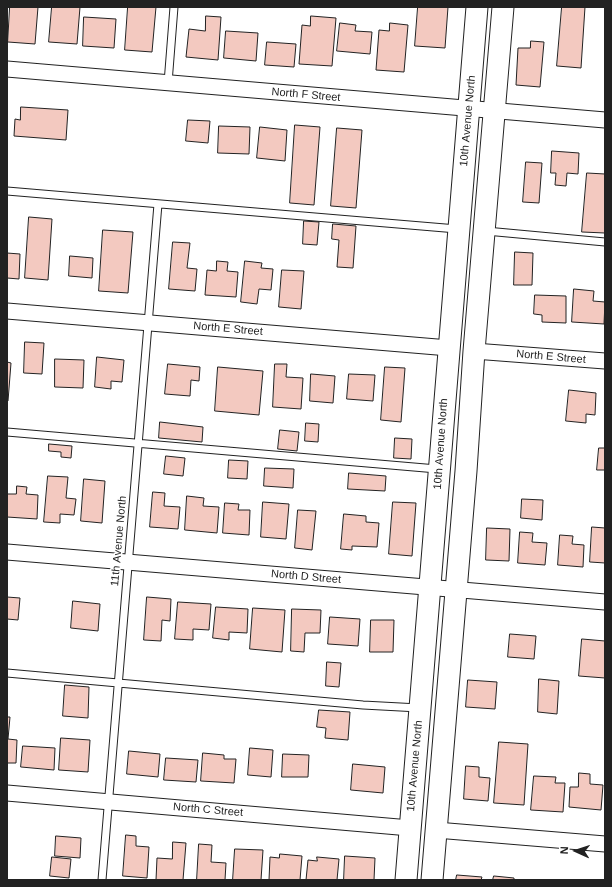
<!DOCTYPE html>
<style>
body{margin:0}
#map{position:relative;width:612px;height:887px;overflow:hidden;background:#fff;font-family:Helvetica,sans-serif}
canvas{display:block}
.frame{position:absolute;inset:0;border:8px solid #222;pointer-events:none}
.north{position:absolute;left:556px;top:831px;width:40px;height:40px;-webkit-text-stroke:3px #fff;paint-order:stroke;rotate:273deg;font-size:11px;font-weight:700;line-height:16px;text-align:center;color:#222}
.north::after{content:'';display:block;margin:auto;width:14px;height:18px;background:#222;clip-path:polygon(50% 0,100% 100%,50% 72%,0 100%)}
</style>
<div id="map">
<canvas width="612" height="887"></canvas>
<div class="frame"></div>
<div class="north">N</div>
</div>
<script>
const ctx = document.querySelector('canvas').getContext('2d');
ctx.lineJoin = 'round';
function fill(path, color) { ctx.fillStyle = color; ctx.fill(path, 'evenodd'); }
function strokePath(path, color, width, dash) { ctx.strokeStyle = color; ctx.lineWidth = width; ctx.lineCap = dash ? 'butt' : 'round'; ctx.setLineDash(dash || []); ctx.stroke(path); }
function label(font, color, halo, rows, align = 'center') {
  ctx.font = font + ' Helvetica,sans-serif'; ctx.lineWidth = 3; ctx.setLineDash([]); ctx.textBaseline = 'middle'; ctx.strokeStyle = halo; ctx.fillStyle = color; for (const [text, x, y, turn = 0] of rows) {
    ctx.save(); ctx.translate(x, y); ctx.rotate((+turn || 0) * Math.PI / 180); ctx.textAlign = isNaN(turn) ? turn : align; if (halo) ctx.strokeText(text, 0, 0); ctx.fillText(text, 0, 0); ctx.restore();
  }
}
const building = new Path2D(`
 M 10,7 L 38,7 L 35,44 L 8,42 Z
 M 52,7 L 80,7 L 77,44 L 49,42 Z
 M 128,7 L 156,7 L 152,52 L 125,50 Z
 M 418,7 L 448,7 L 445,48 L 415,46 Z
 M 562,7 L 585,7 L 581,68 L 557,66 Z
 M 206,16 L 221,17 L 218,60 L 186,57 L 189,29 L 205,31 Z
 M 311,16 L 336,18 L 332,66 L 299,64 L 302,25 L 310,26 Z
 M 84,17 L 116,19 L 114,48 L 83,46 Z
 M 340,23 L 356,25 L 355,31 L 372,32 L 370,54 L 337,51 Z
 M 390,23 L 408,25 L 404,72 L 376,70 L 379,30 L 389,31 Z
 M 226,31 L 258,33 L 256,61 L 224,58 Z
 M 531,41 L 544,42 L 540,87 L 516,85 L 518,48 L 530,48 Z
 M 267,42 L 296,44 L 294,67 L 265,65 Z
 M 21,107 L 68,110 L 66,140 L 14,136 L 15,119 L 20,120 Z
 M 188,120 L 210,121 L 208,143 L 186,141 Z
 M 295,125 L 320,127 L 314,205 L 290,203 Z
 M 219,126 L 250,127 L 249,154 L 218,153 Z
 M 260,127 L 287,130 L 285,161 L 257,158 Z
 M 337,128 L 362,130 L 356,208 L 331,206 Z
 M 552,151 L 579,153 L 578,174 L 567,173 L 566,186 L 555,185 L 556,173 L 551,173 Z
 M 526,162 L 542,163 L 539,203 L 523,202 Z
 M 587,173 L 605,174 L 605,233 L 582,232 Z
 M 29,217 L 52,219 L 48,280 L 25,278 Z
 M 304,221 L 319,222 L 317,245 L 303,244 Z
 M 333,224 L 356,226 L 353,268 L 337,267 L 339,240 L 332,239 Z
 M 103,230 L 133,232 L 128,293 L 99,291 Z
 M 173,242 L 190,243 L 187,268 L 197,269 L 195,291 L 169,289 Z
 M 515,252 L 533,253 L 532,285 L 514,285 Z
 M 7,253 L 20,254 L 19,279 L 7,278 Z
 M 70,256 L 93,258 L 92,278 L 69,276 Z
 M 217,261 L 228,262 L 227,271 L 238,272 L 236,297 L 205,295 L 207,270 L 216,271 Z
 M 245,261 L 262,263 L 261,268 L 273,269 L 271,290 L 259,289 L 257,304 L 241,302 Z
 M 282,270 L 304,271 L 301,309 L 279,307 Z
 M 574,289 L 594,291 L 593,301 L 605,302 L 604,324 L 572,322 Z
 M 535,295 L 566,296 L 566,323 L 542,322 L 542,315 L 534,314 Z
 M 25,342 L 44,343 L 42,374 L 24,373 Z
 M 97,357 L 124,360 L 122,382 L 111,381 L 111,389 L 95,387 Z
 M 55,359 L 84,360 L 83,388 L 55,387 Z
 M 7,362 L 11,363 L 8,401 L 7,401 Z
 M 168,364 L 200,367 L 199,381 L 191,380 L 190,396 L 165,394 Z
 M 275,364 L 287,364 L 286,377 L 303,378 L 301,409 L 273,407 Z
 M 218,367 L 263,371 L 259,415 L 215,411 Z
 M 385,367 L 405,368 L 401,422 L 381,420 Z
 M 311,374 L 335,376 L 333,403 L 310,401 Z
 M 349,374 L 375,375 L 373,401 L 347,399 Z
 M 569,390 L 596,393 L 595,415 L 586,414 L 586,423 L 566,421 Z
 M 160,422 L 203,427 L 202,442 L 159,438 Z
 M 306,423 L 319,424 L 318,442 L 305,441 Z
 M 280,430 L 299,432 L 297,451 L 278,449 Z
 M 395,438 L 412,439 L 411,459 L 394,458 Z
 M 49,444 L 72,446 L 71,458 L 61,457 L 61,452 L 49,451 Z
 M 599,448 L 605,448 L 605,470 L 597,470 Z
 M 166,456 L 185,458 L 183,476 L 164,474 Z
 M 229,460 L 248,461 L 247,479 L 228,478 Z
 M 265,468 L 294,469 L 293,488 L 264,486 Z
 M 349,473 L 386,476 L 385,491 L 348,489 Z
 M 48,476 L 68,477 L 66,498 L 76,499 L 74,515 L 60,514 L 60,523 L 44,522 Z
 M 84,479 L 105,481 L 102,523 L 81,521 Z
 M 17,486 L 27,487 L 26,494 L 38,495 L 37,519 L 7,517 L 7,494 L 16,494 Z
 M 153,492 L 165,493 L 164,506 L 180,507 L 178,529 L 150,527 Z
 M 187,496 L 204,498 L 203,506 L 219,507 L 217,533 L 185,530 Z
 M 522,499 L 543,500 L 542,520 L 521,518 Z
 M 263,502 L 289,504 L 286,539 L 261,537 Z
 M 393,502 L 416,503 L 412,556 L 389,554 Z
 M 225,503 L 239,504 L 238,510 L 250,510 L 249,535 L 223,533 Z
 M 298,510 L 316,511 L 312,550 L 295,548 Z
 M 344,514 L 366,516 L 366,522 L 379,523 L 377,547 L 352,546 L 352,550 L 341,549 Z
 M 592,527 L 605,528 L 605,563 L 590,562 Z
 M 487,528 L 510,529 L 509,561 L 486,560 Z
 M 520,532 L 533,533 L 532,542 L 547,543 L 545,565 L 518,563 Z
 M 560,535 L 573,536 L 572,544 L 584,545 L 583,567 L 558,565 Z
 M 7,597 L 20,598 L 18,620 L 7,619 Z
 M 147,597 L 171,599 L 170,621 L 162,620 L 161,641 L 144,640 Z
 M 73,601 L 100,604 L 98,631 L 71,628 Z
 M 178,602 L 211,604 L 209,630 L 193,629 L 193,640 L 175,639 Z
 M 216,607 L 248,609 L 247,633 L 229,632 L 229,640 L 213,638 Z
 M 253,608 L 285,610 L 282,652 L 250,649 Z
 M 292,609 L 321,610 L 320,633 L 305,633 L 304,652 L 291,651 Z
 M 330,617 L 360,619 L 358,646 L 328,644 Z
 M 371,620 L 394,620 L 393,652 L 370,652 Z
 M 510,634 L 536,636 L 534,659 L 508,657 Z
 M 582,639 L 605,641 L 605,678 L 579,676 Z
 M 327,662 L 341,663 L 339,687 L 326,686 Z
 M 539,679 L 559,681 L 557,714 L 538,712 Z
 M 468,680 L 497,682 L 495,709 L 466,707 Z
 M 65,685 L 89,687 L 88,718 L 63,716 Z
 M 319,710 L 350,712 L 348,740 L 325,738 L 326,728 L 317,727 Z
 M 7,717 L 10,717 L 8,739 L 17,740 L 16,763 L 7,763 Z
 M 61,738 L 90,740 L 88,772 L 59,770 Z
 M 499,742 L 528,744 L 524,805 L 494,803 Z
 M 23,746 L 55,748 L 54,770 L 21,767 Z
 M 250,748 L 273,750 L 271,777 L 248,775 Z
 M 129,751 L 160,754 L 158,777 L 127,774 Z
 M 203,753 L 224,755 L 224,759 L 236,759 L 234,783 L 201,781 Z
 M 283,754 L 309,755 L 308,777 L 282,777 Z
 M 166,758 L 198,760 L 196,782 L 164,780 Z
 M 353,764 L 385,767 L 383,793 L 351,790 Z
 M 466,766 L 479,767 L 479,777 L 490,778 L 488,801 L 464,799 Z
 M 579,773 L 590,774 L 590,784 L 603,785 L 601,810 L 569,807 L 570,787 L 578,787 Z
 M 534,776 L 556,777 L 555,783 L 565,783 L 563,812 L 531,810 Z
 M 126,835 L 136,836 L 136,846 L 149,847 L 147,878 L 123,876 Z
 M 56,836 L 81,838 L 80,858 L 55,856 Z
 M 173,842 L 186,843 L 183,880 L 156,880 L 157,858 L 172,859 Z
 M 199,844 L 212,845 L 211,862 L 226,863 L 225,880 L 197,880 Z
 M 235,849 L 263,850 L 261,880 L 233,880 Z
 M 280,854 L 302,856 L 300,880 L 269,880 L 270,857 L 279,858 Z
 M 345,856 L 375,858 L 374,880 L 344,880 Z
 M 52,857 L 71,859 L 69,878 L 50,876 Z
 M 317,857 L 339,859 L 337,880 L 306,880 L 308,860 L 317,861 Z
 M 457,875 L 482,877 L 481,880 L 456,880 Z
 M 494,876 L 514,878 L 514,880 L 493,880 Z`);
const service = new Path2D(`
 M 168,83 L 174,7
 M 7,191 L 457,229
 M 486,231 L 605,242
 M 7,432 L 437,469
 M 7,673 L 363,705 L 419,708
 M 102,880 L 158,204`);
const minor = new Path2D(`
 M 7,69 L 605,120
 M 7,311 L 449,348
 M 474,351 L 605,361
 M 7,552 L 605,602
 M 7,793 L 410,828
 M 436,830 L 605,844`);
const secondary = new Path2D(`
 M 406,880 L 477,7
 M 432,880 L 466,471 L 474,351 L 503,7`);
const streetNames = [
 ["North F Street",306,95,5],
 ["10th Avenue North",468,121,-85],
 ["North E Street",228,329,5],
 ["North E Street",551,357,5],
 ["10th Avenue North",441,444,-86],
 ["11th Avenue North",119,541,-85],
 ["North D Street",306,577,5],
 ["10th Avenue North",415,766,-85],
 ["North C Street",208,810,5]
];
fill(building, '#f3c9c0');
strokePath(building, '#222', 1);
strokePath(service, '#222', 9);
strokePath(minor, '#222', 17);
strokePath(secondary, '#222', 23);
strokePath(service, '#fff', 7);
strokePath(minor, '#fff', 15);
strokePath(secondary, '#fff', 21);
label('11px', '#222', '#fff', streetNames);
</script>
